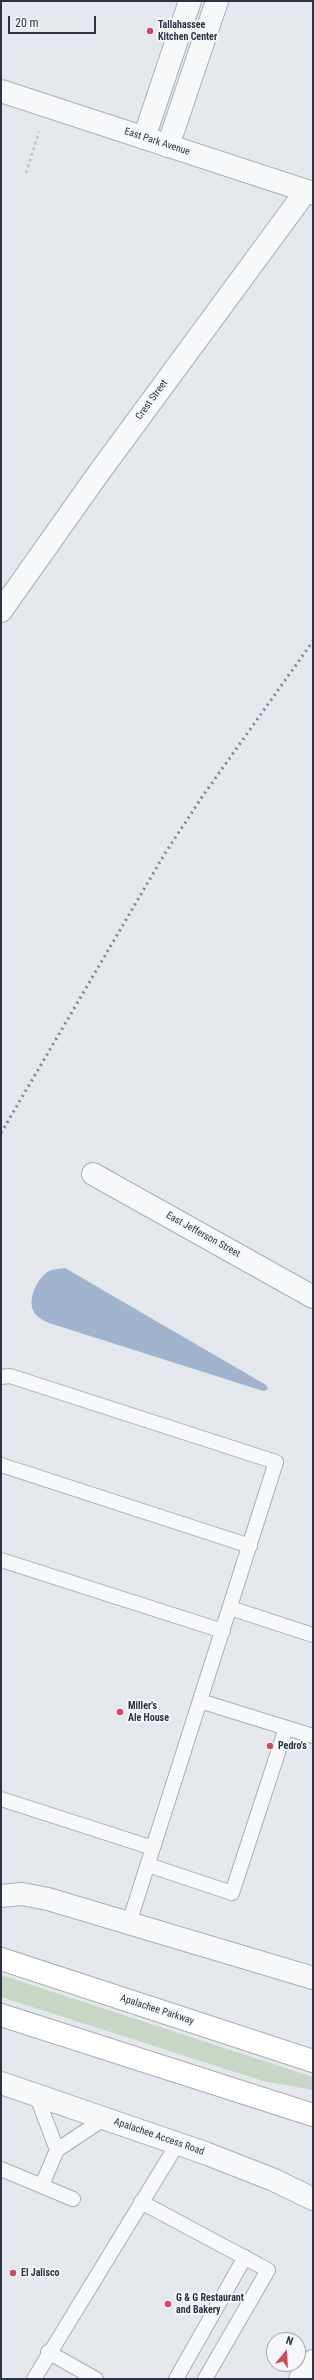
<!DOCTYPE html>
<style>
body{margin:0}
#map{position:relative;width:314px;height:2380px;overflow:hidden;background:#e4e7ec;font-family:"Roboto Condensed",sans-serif}
canvas{display:block}
.frame{position:absolute;inset:0;border:2px solid #2b3445;pointer-events:none}
.north{position:absolute;left:266px;top:2332px;width:40px;height:40px;box-sizing:border-box;background:#f4f6f9;border:1px solid #a4a8b1;border-radius:50%;rotate:18deg;font-size:11px;font-weight:700;line-height:16px;text-align:center;color:#2b3445}
.north::after{content:'';display:block;margin:auto;width:14px;height:18px;background:#d1495b;clip-path:polygon(50% 0,100% 100%,50% 72%,0 100%)}
.scale{position:absolute;left:8px;top:16px;width:88px;height:18px;box-sizing:border-box;border:2px solid #2b3445;border-top:0;padding-left:5px;font-size:12px;line-height:14px;white-space:nowrap;color:#2b3445;-webkit-text-stroke:3px #f4f6f9;paint-order:stroke}
</style>
<div id="map">
<canvas width="314" height="2380"></canvas>
<div class="frame"></div>
<div class="north">N</div>
<div class="scale">20 m</div>
</div>
<script>
const ctx = document.querySelector('canvas').getContext('2d');
ctx.lineJoin = 'round';
function fill(path, color) { ctx.fillStyle = color; ctx.fill(path, 'evenodd'); }
function strokePath(path, color, width, dash) { ctx.strokeStyle = color; ctx.lineWidth = width; ctx.lineCap = dash ? 'butt' : 'round'; ctx.setLineDash(dash || []); ctx.stroke(path); }
function label(font, color, halo, rows, align = 'center') {
  ctx.font = font + ' "Roboto Condensed",sans-serif'; ctx.lineWidth = 4; ctx.setLineDash([]); ctx.textBaseline = 'middle'; ctx.strokeStyle = halo; ctx.fillStyle = color; for (const [text, x, y, turn = 0] of rows) {
    ctx.save(); ctx.translate(x, y); ctx.rotate((+turn || 0) * Math.PI / 180); ctx.textAlign = isNaN(turn) ? turn : align; if (halo) ctx.strokeText(text, 0, 0); ctx.fillText(text, 0, 0); ctx.restore();
  }
}
const green = new Path2D(`
 M 1,1975 L 313,2077 L 313,2090 L 263,2081 L 1,1997 Z`);
const water = new Path2D(`
 M 65,1268 L 266,1385 L 268,1389 L 264,1391 L 257,1389 L 49,1323 C 45,1321 39,1318 36,1315 C 25,1302 37,1278 49,1271 C 53,1269 60,1269 65,1268 Z`);
const path = new Path2D(`
 M 26,173 L 39,132`);
const service = new Path2D(`
 M 1,1377 L 10,1376 L 276,1462 L 129,1923
 M 1,1465 L 250,1546
 M 1,1560 L 223,1631
 M 230,1608 L 313,1635
 M 200,1701 L 313,1736
 M 1,1799 L 153,1848
 M 148,1865 L 232,1893 L 286,1728
 M 37,2097 L 57,2150
 M 1,2169 L 73,2199
 M 42,2185 L 57,2150 L 105,2118
 M 141,2202 L 268,2270 L 205,2379
 M 48,2352 L 96,2379
 M 34,2379 L 178,2143
 M 176,2379 L 245,2257`);
const minor = new Path2D(`
 M 144,138 L 190,1
 M 168,146 L 217,1
 M 1,611 L 98,474 L 306,191
 M 93,1174 L 313,1297
 M 1,1896 L 22,1894 L 48,1899 L 313,1978
 M 1,2083 L 205,2153 L 274,2180 L 313,2199`);
const tertiary = new Path2D(`
 M 1,91 L 313,193
 M 300,2379 L 313,2361`);
const primary = new Path2D(`
 M 1,1959 L 313,2061
 M 1,2015 L 313,2115`);
const rail = new Path2D(`
 M 1,1133 L 164,855 L 202,797 L 313,641`);
const markers = [
 [150,31,4,"#d1495b"],
 [120,1712,4,"#d1495b"],
 [270,1746,4,"#d1495b"],
 [13,2273,4,"#d1495b"],
 [168,2304,4,"#d1495b"]
];
const poiNames = [
 ["Tallahassee",158,25],
 ["Kitchen Center",158,37],
 ["Miller's",128,1706],
 ["Ale House",128,1718],
 ["Pedro's",278,1746],
 ["El Jalisco",21,2273],
 ["G & G Restaurant",176,2298],
 ["and Bakery",176,2310]
];
const streetNames = [
 ["East Park Avenue",157,142,18],
 ["Crest Street",152,400,-54],
 ["East Jefferson Street",203,1235,29],
 ["Apalachee Parkway",157,2010,18],
 ["Apalachee Access Road",159,2137,19]
];
fill(green, '#c9d6c5');
fill(water, '#9fb4cc');
strokePath(service, '#a9aeb7', 16);
strokePath(minor, '#a9aeb7', 24);
strokePath(tertiary, '#a9aeb7', 24);
strokePath(primary, '#a3abb8', 24);
strokePath(path, '#c2c5cb', 2.5, [3, 3]);
strokePath(service, '#f7f8fa', 14);
strokePath(minor, '#f7f8fa', 22);
strokePath(tertiary, '#f7f8fa', 22);
strokePath(primary, '#fff', 22);
strokePath(rail, '#7d8696', 3, [2, 4]);
for (const [x, y, r, color] of markers) { const dot = new Path2D(); dot.arc(x, y, r, 0, 2 * Math.PI); ctx.fillStyle = color; ctx.fill(dot); strokePath(dot, '#f4f6f9', 1.5); }
label('bold 10px', '#2b3445', '#f4f6f9', poiNames, 'left');
label('10px', '#2b3445', '#f4f6f9', streetNames);
</script>
